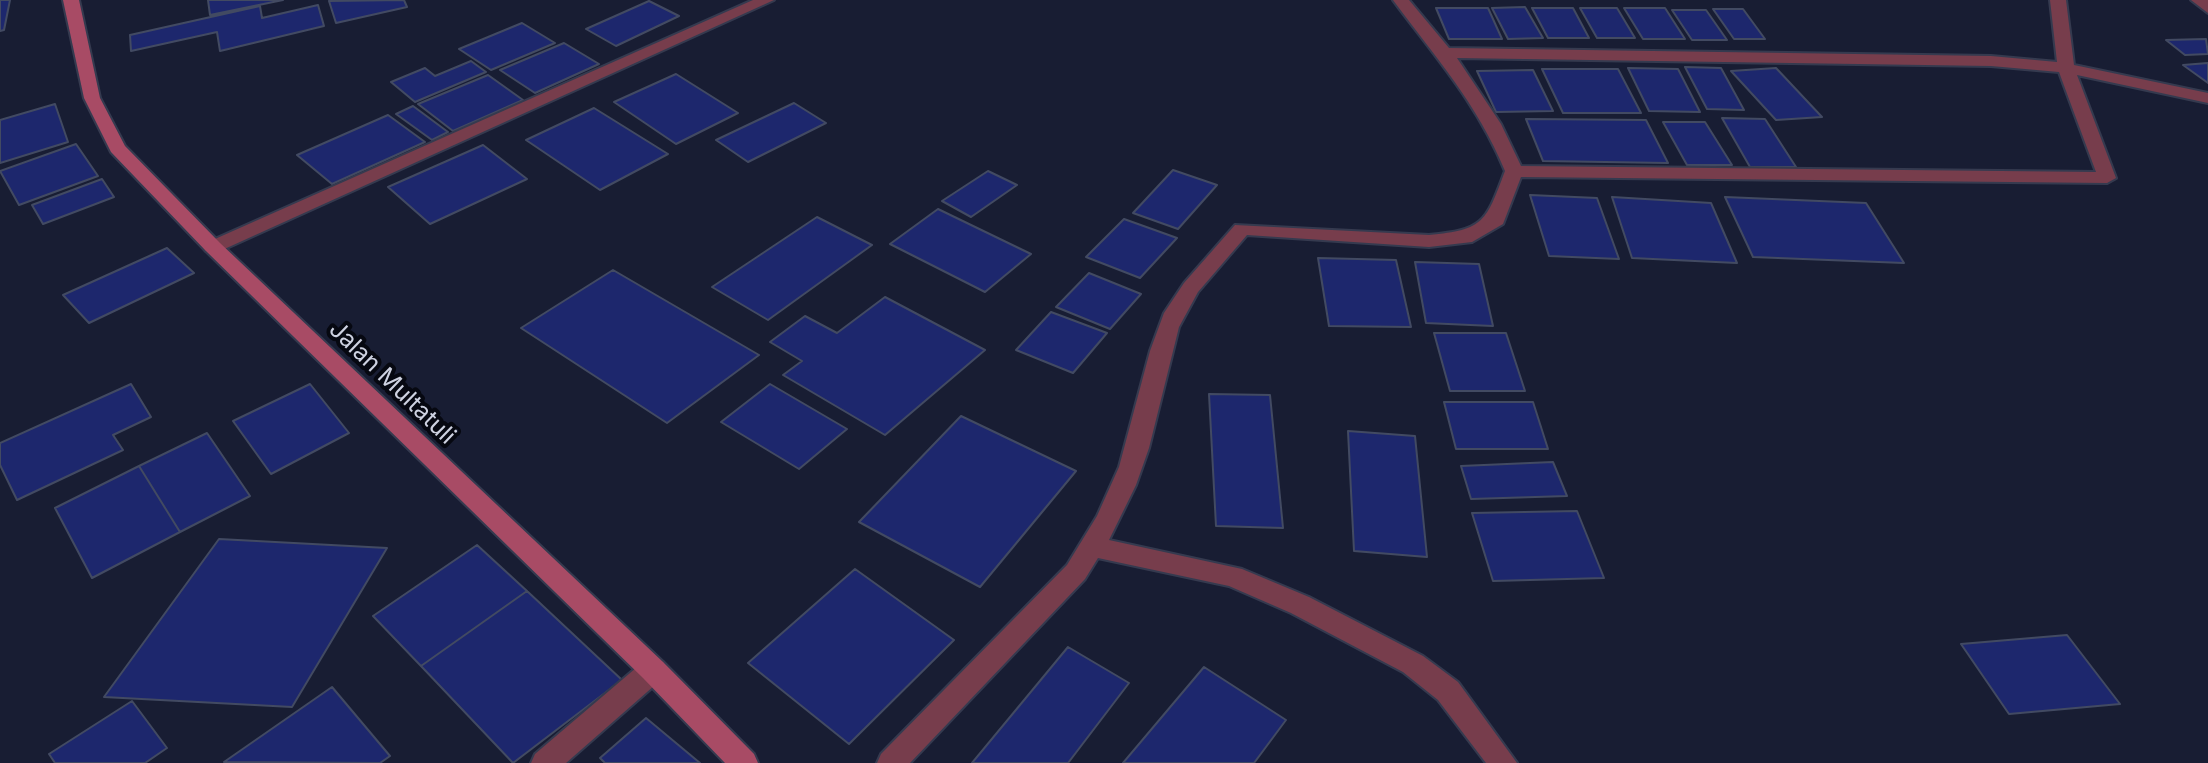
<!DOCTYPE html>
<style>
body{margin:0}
canvas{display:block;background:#181d33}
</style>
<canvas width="2208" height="763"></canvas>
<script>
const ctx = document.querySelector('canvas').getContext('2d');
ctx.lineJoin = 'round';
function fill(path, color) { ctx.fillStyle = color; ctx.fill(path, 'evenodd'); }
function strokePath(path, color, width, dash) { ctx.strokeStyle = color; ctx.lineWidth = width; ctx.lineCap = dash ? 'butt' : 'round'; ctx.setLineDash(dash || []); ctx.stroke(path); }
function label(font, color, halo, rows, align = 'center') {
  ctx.font = font + ' Inter,sans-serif'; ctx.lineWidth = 8; ctx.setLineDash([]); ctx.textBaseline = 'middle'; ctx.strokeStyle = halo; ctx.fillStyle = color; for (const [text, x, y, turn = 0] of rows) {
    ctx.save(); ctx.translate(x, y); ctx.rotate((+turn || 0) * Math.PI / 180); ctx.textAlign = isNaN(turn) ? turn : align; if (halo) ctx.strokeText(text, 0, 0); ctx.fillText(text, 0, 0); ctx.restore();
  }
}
const building = new Path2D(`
 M 0,0 L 10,0 L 4,30 L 0,31 Z
 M 208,0 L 283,0 L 210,15 Z
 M 404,0 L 407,7 L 336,23 L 329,1 Z
 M 649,1 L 679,16 L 616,46 L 586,29 Z
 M 318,5 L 324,26 L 220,51 L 217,32 L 131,51 L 130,35 L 260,6 L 262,18 Z
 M 1525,7 L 1543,38 L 1508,39 L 1492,8 Z
 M 1436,8 L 1488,8 L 1502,39 L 1449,39 Z
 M 1532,8 L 1573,8 L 1589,38 L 1548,38 Z
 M 1580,8 L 1617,8 L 1635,38 L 1597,38 Z
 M 1624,8 L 1665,8 L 1685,39 L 1643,39 Z
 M 1713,9 L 1743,9 L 1765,39 L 1734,39 Z
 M 1672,10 L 1706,10 L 1727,40 L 1692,40 Z
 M 522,23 L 555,43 L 491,70 L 459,49 Z
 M 2206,39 L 2208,54 L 2185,55 L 2166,40 Z
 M 564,43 L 599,64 L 535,93 L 500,70 Z
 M 471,61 L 486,72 L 415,102 L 391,82 L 425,68 L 435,76 Z
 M 2208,63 L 2208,83 L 2183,65 Z
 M 1685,67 L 1721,68 L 1744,110 L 1707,109 Z
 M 1628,68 L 1678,69 L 1700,112 L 1649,111 Z
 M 1776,68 L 1822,117 L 1776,120 L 1731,71 Z
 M 1542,69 L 1618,69 L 1641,113 L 1563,113 Z
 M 1533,70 L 1553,111 L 1496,112 L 1477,71 Z
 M 676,74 L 738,113 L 676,144 L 614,102 Z
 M 488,75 L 523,100 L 453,131 L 418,104 Z
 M 794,103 L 826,123 L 748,162 L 716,140 Z
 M 55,104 L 68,142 L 0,163 L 0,120 Z
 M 413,106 L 448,132 L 432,140 L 396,114 Z
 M 594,108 L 668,154 L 600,190 L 526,140 Z
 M 388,115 L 425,142 L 332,184 L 297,155 Z
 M 1722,118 L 1765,119 L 1796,167 L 1750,167 Z
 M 1526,119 L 1646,120 L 1668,163 L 1543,161 Z
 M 1663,122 L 1705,122 L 1732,165 L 1687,165 Z
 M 76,144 L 98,176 L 19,205 L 0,171 Z
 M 483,145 L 527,179 L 430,224 L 388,187 Z
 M 1173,170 L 1217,185 L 1178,229 L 1133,213 Z
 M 988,171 L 1017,185 L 971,217 L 942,201 Z
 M 102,179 L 114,197 L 43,224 L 32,205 Z
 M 1530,195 L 1597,198 L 1619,259 L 1549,256 Z
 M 1612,197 L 1711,203 L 1737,263 L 1632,258 Z
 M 1725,197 L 1866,203 L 1904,263 L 1753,257 Z
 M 938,209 L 1031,254 L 985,292 L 890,244 Z
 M 817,217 L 872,245 L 768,320 L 712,287 Z
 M 1124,219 L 1177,238 L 1140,278 L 1086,257 Z
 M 167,248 L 194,273 L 89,323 L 63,295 Z
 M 1318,258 L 1396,260 L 1411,327 L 1329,326 Z
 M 1415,262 L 1479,264 L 1493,326 L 1426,323 Z
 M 613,270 L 759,355 L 667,423 L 521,328 Z
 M 1089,273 L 1141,294 L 1110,329 L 1056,307 Z
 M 885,297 L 985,350 L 885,435 L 783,375 L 802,361 L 770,342 L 805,316 L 837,333 Z
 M 1051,312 L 1107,333 L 1073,373 L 1016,350 Z
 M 1434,333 L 1506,333 L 1525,391 L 1450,391 Z
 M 131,384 L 151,417 L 113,435 L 123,450 L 17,500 L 0,465 L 0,443 Z
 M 310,384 L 349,433 L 271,474 L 233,421 Z
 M 770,384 L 847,429 L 799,469 L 721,422 Z
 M 1209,394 L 1270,395 L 1283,528 L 1216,526 Z
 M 1444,402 L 1533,402 L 1548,449 L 1456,449 Z
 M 961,416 L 1076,471 L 980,587 L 859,522 Z
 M 1348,431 L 1415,436 L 1427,557 L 1354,551 Z
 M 207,433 L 250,496 L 180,532 L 139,466 Z
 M 1553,462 L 1567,496 L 1471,499 L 1461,466 Z
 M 139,466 L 180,532 L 92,578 L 55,508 Z
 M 1577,511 L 1604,578 L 1493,581 L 1472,513 Z
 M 219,539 L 387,548 L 292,707 L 104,697 Z
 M 477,545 L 527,591 L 421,666 L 373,616 Z
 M 855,569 L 954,640 L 849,744 L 748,663 Z
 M 527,591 L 622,680 L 513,763 L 421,666 Z
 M 2067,635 L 2120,704 L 2009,714 L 1961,644 Z
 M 1068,647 L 1129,683 L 1068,763 L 972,763 Z
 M 1204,667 L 1286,720 L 1254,763 L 1123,763 Z
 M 332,687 L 390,756 L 380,763 L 224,762 Z
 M 132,701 L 167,748 L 145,763 L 55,763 L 49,754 Z
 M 646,718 L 700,763 L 605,763 L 600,758 Z`);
const minor = new Path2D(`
 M 753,0 L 774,0 L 220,251 L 206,251 L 203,247 L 206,243 Z
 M 1393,0 L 1409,0 L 1449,48 L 1991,56 L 2057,62 L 2050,0 L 2066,0 L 2074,65 L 2208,93 L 2208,103 L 2077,75 L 2116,178 L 2107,183 L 1521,177 L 1503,224 L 1472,242 L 1429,247 L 1247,235 L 1198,292 L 1179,327 L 1149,448 L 1136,485 L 1109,540 L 1242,569 L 1309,597 L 1423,656 L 1458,682 L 1517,763 L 1486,763 L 1438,700 L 1403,672 L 1291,613 L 1229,586 L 1098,558 L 1085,579 L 910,763 L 877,763 L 881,754 L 1067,565 L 1097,516 L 1119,467 L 1150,351 L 1164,313 L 1184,283 L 1235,225 L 1429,235 C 1485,230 1486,221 1505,171 C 1477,103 1436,58 1393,0 ZM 1457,58 L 1991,66 L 2059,72 L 2096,172 L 1521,166 L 1501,124 Z
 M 2191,0 L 2208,0 L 2208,13 Z
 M 653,658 L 663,662 L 667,670 L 663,678 L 566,763 L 531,763 L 535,754 L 643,662 Z`);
const secondary = new Path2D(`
 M 63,0 L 79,0 L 100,98 L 125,146 L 220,243 L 663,662 L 754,754 L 758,763 L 725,763 L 643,678 L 206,251 L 111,152 L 84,98 Z`);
const streetNames = [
 ["Jalan Multatuli",392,383,44]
];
fill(building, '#1d276d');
strokePath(building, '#424a62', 2);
strokePath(minor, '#353a4f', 4);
strokePath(secondary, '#353a4f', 4);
fill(minor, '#773d4c');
fill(secondary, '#a84b65');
label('24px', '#ced2e1', '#060811', streetNames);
</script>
